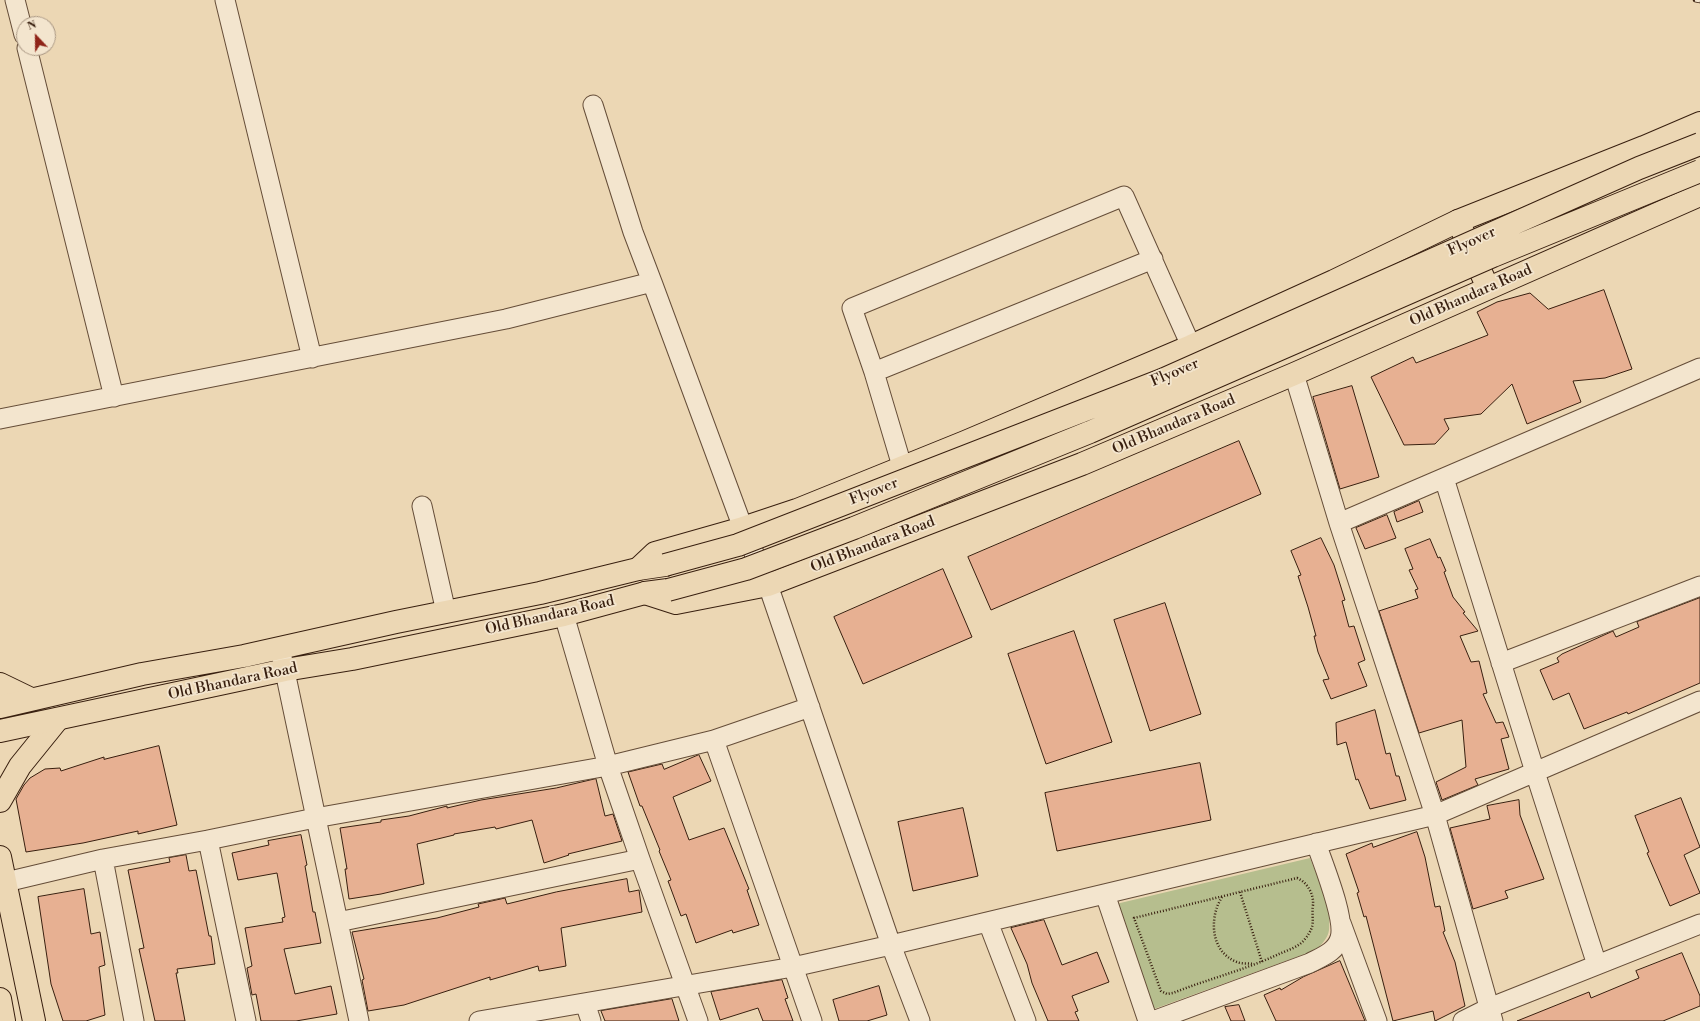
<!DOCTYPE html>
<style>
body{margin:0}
#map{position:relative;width:1700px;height:1021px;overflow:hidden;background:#ecd7b4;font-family:"Libre Bodoni",serif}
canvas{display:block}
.north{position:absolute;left:16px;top:16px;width:40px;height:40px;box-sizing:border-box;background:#f3e5ce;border:1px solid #a89682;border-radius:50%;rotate:338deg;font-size:11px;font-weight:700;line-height:16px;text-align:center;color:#381f0f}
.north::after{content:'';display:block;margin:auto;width:14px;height:18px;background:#8f2418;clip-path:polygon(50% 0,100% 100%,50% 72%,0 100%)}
</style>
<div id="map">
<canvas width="1700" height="1021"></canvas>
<div class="north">N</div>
</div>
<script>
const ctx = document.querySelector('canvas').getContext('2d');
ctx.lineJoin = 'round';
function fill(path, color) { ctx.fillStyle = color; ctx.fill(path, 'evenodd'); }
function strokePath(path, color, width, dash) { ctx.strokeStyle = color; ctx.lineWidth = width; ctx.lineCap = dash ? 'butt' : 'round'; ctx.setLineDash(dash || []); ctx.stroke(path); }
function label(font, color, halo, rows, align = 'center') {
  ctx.font = font + ' "Libre Bodoni",serif'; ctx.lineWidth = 3.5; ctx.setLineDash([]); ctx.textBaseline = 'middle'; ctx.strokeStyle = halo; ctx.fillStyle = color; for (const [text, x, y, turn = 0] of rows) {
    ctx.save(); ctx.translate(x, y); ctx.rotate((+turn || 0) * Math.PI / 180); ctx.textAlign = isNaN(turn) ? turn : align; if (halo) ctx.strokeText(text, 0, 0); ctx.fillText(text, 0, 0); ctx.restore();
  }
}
const green = new Path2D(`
 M 1310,858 C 1318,879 1332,906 1329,930 C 1328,938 1322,944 1316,950 L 1154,1009 L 1116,904 Z`);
const building = new Path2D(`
 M 1604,290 L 1632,369 L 1605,378 L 1573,381 L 1581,402 L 1527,424 L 1512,384 L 1481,414 L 1444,419 L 1449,429 L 1435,444 L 1404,445 L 1371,377 L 1413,357 L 1416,363 L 1488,335 L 1477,312 L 1497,302 L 1530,293 L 1548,309 Z
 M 1352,386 L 1379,477 L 1340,489 L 1313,397 Z
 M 1239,441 L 1261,494 L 991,610 L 968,557 Z
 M 1419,501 L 1423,512 L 1397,522 L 1394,512 Z
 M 1387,515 L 1396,538 L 1365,549 L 1356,528 Z
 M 1321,538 L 1334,565 L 1345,600 L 1342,601 L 1349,627 L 1354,626 L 1365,660 L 1358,663 L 1367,686 L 1331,699 L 1323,680 L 1329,679 L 1318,652 L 1314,636 L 1316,636 L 1308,607 L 1298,576 L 1301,575 L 1291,551 Z
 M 1430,539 L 1438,558 L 1440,557 L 1446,571 L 1444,572 L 1453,597 L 1465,612 L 1463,613 L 1478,631 L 1460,636 L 1471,662 L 1479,661 L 1487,693 L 1483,694 L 1496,723 L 1503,722 L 1509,737 L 1501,739 L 1509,769 L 1475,779 L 1478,785 L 1442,800 L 1436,782 L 1466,767 L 1462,720 L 1419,733 L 1379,611 L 1418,598 L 1415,590 L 1418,589 L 1409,570 L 1413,569 L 1405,549 Z
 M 943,569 L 972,637 L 863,684 L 834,617 Z
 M 1700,598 L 1700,683 L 1628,714 L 1627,712 L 1584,729 L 1569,693 L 1553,700 L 1540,670 L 1559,662 L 1557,658 L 1562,654 L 1613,631 L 1616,637 L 1639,627 L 1637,622 Z
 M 1165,603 L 1201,714 L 1150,731 L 1114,620 Z
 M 1074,631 L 1112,742 L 1046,764 L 1008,654 Z
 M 1375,710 L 1386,754 L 1390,753 L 1396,776 L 1399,776 L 1406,800 L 1370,809 L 1358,779 L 1356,780 L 1346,742 L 1337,745 L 1336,723 Z
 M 159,746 L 177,825 L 138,834 L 138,831 L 83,843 L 26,852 L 16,799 L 24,785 L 30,778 L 45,769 L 60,768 L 61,771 L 104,757 L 104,759 Z
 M 699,755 L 711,781 L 673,797 L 689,840 L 724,828 L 749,889 L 747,890 L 759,925 L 733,933 L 732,930 L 696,943 L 686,914 L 681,916 L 668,881 L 671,880 L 659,851 L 660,850 L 642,806 L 640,806 L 628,772 L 662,764 L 664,769 Z
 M 1200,763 L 1211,820 L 1057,851 L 1045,793 Z
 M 596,779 L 605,816 L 613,814 L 622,841 L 568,854 L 569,855 L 544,863 L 532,820 L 496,829 L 495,827 L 454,834 L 454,835 L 417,844 L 424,884 L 381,894 L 349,899 L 345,869 L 347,869 L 340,828 L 381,822 L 381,820 L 409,816 L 447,806 L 447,808 L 481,800 L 556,788 Z
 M 1681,798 L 1700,847 L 1684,855 L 1700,893 L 1670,906 L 1647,853 L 1649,852 L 1635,816 Z
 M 1519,800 L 1520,815 L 1544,879 L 1505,891 L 1508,898 L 1473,909 L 1450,828 L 1490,819 L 1487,806 Z
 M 963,808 L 978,876 L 913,891 L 898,822 Z
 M 1417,832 L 1425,857 L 1435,907 L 1440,906 L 1445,931 L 1443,932 L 1455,962 L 1465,1006 L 1435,1021 L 1433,1011 L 1393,1021 L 1366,916 L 1364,917 L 1357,893 L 1359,892 L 1346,854 L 1372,843 L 1373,847 Z
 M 301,835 L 307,865 L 305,866 L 313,912 L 315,912 L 321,943 L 284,949 L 295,994 L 331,986 L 337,1014 L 296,1021 L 261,1021 L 256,994 L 252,995 L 247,968 L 252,966 L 245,928 L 283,922 L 282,918 L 285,917 L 277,873 L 238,880 L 232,853 L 269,845 L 268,841 Z
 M 186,855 L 189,871 L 196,870 L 209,936 L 211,936 L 215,964 L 177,969 L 178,973 L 176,973 L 185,1021 L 155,1021 L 139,949 L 144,948 L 128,870 L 170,862 L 169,858 Z
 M 627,879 L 629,892 L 639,890 L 642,912 L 561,928 L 566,966 L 539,971 L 538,966 L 490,980 L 490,977 L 404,1005 L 368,1011 L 362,980 L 364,979 L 352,932 L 437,918 L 479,907 L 478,904 L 505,898 L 507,904 L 556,892 Z
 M 84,889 L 91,934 L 100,932 L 105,965 L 99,967 L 105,1015 L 86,1021 L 63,1021 L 51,984 L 38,897 Z
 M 1044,920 L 1062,965 L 1097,952 L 1109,982 L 1072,996 L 1078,1011 L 1075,1012 L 1079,1021 L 1048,1021 L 1032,983 L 1027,964 L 1011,928 Z
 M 1682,953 L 1700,996 L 1700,1006 L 1663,1021 L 1517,1021 L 1589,992 L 1591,998 L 1639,978 L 1636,971 Z
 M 1340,961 L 1365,1021 L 1276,1021 L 1264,995 L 1280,988 L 1281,990 L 1303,977 Z
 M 782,980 L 788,998 L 785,999 L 793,1021 L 763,1021 L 758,1008 L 720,1020 L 711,992 Z
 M 879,986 L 887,1015 L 867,1021 L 839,1021 L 833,1000 Z
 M 672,999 L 679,1021 L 605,1021 L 601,1011 Z
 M 1239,1005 L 1245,1021 L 1231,1021 L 1225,1007 Z`);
const path = new Path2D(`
 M 1297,878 C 1307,882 1314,894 1313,905 C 1311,920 1317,924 1305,939 C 1299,947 1288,950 1279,954 C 1245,970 1208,979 1173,993 L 1167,994 L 1161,991 L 1134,918 Z
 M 1240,892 L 1262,962
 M 1222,897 C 1209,917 1210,952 1237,962 C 1241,964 1248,963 1253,964`);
const minor = new Path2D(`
 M 15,0 L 24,35
 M 225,0 L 312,358
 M 27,48 L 114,397
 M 593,105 L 633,232 L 652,282
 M 874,372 L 1153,259
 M 1294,374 L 1339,523 L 1700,368
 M 0,419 L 506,319 L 652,282 L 743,528 L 768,585 L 891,945 L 1435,815 L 1493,1021
 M 902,466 L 874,372 L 852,308 L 1124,196 L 1191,346
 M 1444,478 L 1535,772 L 1597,965
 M 422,506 L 446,612
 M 1339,523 L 1435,815 L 1700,701
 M 280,648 L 359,1021
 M 1501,663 L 1700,586
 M 714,740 L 810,707
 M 103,859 L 134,1021
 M 6,882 L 103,859 L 208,840
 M 1105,894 L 1148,1021
 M 338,922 L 640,859
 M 988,922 L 1026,1021
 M 1341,923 L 1377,1021
 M 585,1003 L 591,1021
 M 246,1021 L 208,840 L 315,818 L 608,766 L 564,615
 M 479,1021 L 793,967 L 891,945 L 920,1021
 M 698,1021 L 640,859 L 608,766 L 714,740 L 812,1021
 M 1153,1021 L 1310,963 C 1321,957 1336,952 1340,938 C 1346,919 1323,864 1316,843
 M 1463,1021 L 1489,1008 L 1700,924`);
const major = new Path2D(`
 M 638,569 L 655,553 L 743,528 L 797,510 L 965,442 L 1191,346 L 1334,281 L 1458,221 L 1644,147 L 1700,123
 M 645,593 L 676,603 L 768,585 L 1082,464 L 1294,374 L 1700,195
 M 0,684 L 31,699
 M 0,801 L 20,766 L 58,719
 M 0,857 L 34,1021
 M 0,999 L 4,1021`);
const highway = new Path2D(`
 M 1458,221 L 1488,288
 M 0,707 L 142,674 L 244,656 L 396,622 L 540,593 L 638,569 L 665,565
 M 0,731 L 285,670 L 352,659 L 564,615 L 645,593 L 668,590`);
const rail = new Path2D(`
 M 1695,0 L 1700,1`);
const highwayBridge = new Path2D(`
 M 665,565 L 738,545 L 1162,380 L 1639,168 L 1700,144
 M 668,590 L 746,569 L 854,528 L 1090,432 L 1493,256 L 1700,171`);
const streetNames = [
 ["Flyover",1472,242,-24],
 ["Old Bhandara Road",1471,296,-24],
 ["Flyover",1175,373,-23],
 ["Old Bhandara Road",1174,425,-23],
 ["Flyover",874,492,-21],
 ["Old Bhandara Road",873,545,-21],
 ["Old Bhandara Road",550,616,-13],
 ["Old Bhandara Road",233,682,-12]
];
fill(green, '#b6be8e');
fill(building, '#e7b092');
strokePath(building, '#381f0f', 1);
strokePath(minor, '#654d38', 21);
strokePath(major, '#381f0f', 24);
strokePath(highway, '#381f0f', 24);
strokePath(path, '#381f0f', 2.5, [1, 2]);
strokePath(minor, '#f3e5ce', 19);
strokePath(major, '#ecd7b4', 22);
strokePath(highway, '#ecd7b4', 22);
strokePath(rail, '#381f0f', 4.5);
strokePath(rail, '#f3e5ce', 3, [9]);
strokePath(highwayBridge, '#381f0f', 24, []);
strokePath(highwayBridge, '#ecd7b4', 22);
label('15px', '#381f0f', '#f3e5ce', streetNames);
</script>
